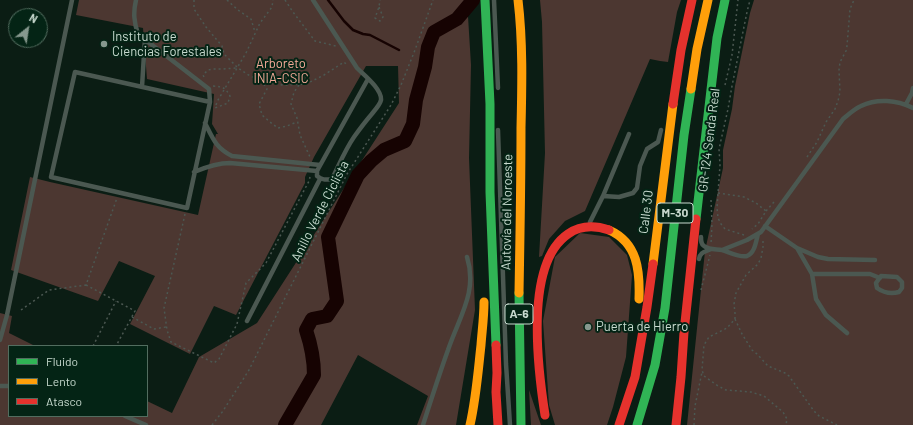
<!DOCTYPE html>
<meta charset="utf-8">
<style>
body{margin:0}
#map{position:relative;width:913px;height:425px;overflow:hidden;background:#0b1d14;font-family:Barlow,sans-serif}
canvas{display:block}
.legend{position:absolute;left:8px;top:345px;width:140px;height:72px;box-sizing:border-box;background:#042415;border:1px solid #526d5f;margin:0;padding:5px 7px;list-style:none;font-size:12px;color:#c8dacf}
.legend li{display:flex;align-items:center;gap:8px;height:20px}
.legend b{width:20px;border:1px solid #526d5f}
.north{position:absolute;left:8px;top:8px;width:40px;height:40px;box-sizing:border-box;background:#042415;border:1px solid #526d5f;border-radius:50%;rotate:30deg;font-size:11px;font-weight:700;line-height:16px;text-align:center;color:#c8dacf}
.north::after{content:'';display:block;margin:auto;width:14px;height:18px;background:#86988e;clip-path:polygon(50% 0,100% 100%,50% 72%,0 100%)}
</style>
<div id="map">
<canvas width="913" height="425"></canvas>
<ul class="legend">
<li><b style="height:5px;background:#30b455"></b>Fluido</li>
<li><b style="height:5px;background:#ff9f0a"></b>Lento</li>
<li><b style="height:5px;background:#e5322d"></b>Atasco</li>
</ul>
<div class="north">N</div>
</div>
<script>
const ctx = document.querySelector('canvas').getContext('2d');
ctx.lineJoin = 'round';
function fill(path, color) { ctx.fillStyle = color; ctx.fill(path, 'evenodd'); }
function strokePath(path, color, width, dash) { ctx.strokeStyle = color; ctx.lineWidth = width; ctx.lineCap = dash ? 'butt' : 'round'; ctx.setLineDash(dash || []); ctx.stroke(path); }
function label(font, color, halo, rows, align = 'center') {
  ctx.font = font + ' Barlow,sans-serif'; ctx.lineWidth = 4; ctx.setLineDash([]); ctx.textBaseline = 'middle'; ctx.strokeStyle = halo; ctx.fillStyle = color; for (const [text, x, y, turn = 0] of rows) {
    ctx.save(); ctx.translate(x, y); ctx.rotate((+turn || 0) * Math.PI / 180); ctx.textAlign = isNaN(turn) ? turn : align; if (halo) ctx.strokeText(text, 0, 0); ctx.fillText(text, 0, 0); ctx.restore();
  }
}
const green = new Path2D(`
 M 79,0 L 467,0 L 471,65 L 469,158 L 475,310 L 456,425 L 417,425 L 428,396 L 358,355 L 321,425 L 0,425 L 0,313 L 12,316 L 9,333 L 35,346 L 9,346 L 9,416 L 147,416 L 147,401 L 172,413 L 199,357 L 257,323 L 399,103 L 398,66 L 366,66 L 314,157 L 305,177 L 305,183 L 236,315 L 214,306 L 190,354 L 130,324 L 155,276 L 119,261 L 98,301 L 11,270 L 30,177 L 50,182 L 198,215 L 216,134 L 218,134 L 212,124 L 214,94 L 147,79 L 143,28 L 76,15 Z
 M 540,0 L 681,0 L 677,12 L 668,62 L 660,61 L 650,59 L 585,211 L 565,221 L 549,239 L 542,256 L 539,257 L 545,153 L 542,22 Z
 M 754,0 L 913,0 L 913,425 L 687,425 L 705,251 L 723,168 L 723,150 L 732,109 L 735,86 L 750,13 Z
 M 580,233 L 609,237 L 627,255 L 632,275 L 626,357 L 613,407 L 607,425 L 555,425 L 549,405 L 543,321 L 555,257 Z
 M 529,390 L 541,425 L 531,425 Z`);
const stream = new Path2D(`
 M 328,0 L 344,21 L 353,30 L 363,34 L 370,35 L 399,50
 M 421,60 L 425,65`);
const river = new Path2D(`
 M 285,425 L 314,375 C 314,360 311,345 306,330 L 312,319 L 327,316 L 337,301 L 328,237 L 342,208 L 358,175 L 371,161 L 384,150 L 405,141 L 413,124 L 416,100 L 425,67 L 428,47 L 434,32 L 457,19 L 473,0`);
const path = new Path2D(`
 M 194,0 L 194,9 L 206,27 L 222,46 L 224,54 L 238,68 L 250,76 L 261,80 L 268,83 L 283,85 L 306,84 L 324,75 L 344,62 L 346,64
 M 227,0 L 238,10 L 251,19 L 255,32
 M 285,0 L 293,12 L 315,41 L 336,46
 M 379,7 L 383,17 L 380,21 L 375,18 L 379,7 L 380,0
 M 204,77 L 203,75 L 208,70 L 213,69 L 222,69 L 237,68
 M 261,80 L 267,89 L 259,104 L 262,115 L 270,122 L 278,128 L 287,126 L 297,122
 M 299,85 L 294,92 L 291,104 L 297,118 L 300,135 L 310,157
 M 725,85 L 732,55 L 738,0
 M 213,86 C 223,87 225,87 230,96 L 228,103 L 215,108
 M 216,105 L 218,100 L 246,53 L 260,23 L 272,7 L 273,0
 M 807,157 L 817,142 L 826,122 L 835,109 L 838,101 L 840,92 L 839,70 L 840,62 L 846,51 L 847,46 L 850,9 L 854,0
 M 718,193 L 744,197 L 756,203 L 766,211 L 758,224 L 752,229
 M 711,200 L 712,223 L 711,244
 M 766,211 L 774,202
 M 185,214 L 164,308 L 167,330 L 171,342 L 214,363 L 219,359 L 237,324 L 246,283 L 266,263 L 309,181 L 310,177
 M 744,235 L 725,229 L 721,224 L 718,218 L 717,208 L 720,165 L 719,149 L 728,109 L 732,86 L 747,12 L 750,0
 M 763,241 L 763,247 L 761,258 L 758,264 L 746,275 L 736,293 L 734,304 L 735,313 L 735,319 L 727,328 L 709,337 L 704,345 L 702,370 L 704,376 L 718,386 L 726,390 L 751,392 L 764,396 L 783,412 L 787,419 L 786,425
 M 86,285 L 135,311 L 116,346
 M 701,290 L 710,255
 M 21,310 L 49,290 L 86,285 L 117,198
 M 132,317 L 154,329 L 166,327
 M 735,319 L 742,334 L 752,350 L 757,354 L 768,366 L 785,373 L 789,376 L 814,411 L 819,416 L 837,425
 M 93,346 L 116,301
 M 212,425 L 223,411 L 249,370 L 347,174 L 391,105 L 401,85 L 415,50 L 433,0
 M 694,425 L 695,406 L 702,372`);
const lane = new Path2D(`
 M 136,0 C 133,13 134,22 138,34 L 209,89 L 210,102
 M 313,0 L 357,68 C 364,75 382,89 381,100 C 380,105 374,111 371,115 C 365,122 359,130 354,137 C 345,150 339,165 332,179 C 325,180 322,180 317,176 L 317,171 L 368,79
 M 494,0 L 498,88
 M 75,72 L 210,102 L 187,208 L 51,177 Z
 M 142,87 L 145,38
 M 906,104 L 912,93 L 913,88
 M 205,123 C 213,139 216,148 232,156 L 320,165
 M 498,130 L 506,364 L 510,425
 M 194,172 C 206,167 217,163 230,163 L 317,171
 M 603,196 L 629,134
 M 590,222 L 603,196 L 619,197 L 633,193 L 637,188 L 640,166 L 647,149 L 658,142 L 661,130
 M 765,226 L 797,248 L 812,274 L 816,299 L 826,315 L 847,333
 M 701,237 C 701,241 701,244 704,246 C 709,250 716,249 722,250 C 729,252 740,258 747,256 C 755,253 756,241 758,234
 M 797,248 L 818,257 L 828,259 L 875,260
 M 722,250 L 747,240 L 761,232 L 843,119 C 848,115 854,109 861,106 C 877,98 897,100 913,108
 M 699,259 C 700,252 705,252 711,249
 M 812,274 L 870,274 L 880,278
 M 881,276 L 897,277 L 902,282 L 902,288 L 899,292 C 892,294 884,293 877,288 L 876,283 Z
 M 247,321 L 320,179
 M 0,340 L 7,315 L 72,0
 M 0,386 L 9,386
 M 125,416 L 146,425
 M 423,425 C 431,400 439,375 448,350 C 459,317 478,292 467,257`);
const fast = new Path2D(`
 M 485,0 L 490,104 L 490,192 L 496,345
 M 696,219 L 717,38 L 725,0
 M 519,293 L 521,425
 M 637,425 L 655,365 L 665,308 L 684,135 L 691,89`);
const slow = new Path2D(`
 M 518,0 C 523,42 522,85 521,128 C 521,183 520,238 519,293
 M 691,89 L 697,49 L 708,0
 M 609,230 C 638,243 640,271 639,299
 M 653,264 L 673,104
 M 470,425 C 476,399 478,372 481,345 C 482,331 484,317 484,302`);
const jam = new Path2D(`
 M 673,104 L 681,50 L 692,0
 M 496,345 L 497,373 L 496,392 L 498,425
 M 545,415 C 538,370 524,264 568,234 C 581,225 594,225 609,230
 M 619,425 L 635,377 L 647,307 L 653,264
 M 676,425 L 681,377 L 684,332 L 696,219`);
const markers = [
 [104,44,4,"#86988e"],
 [588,327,4,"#86988e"]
];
const shields = [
 [675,213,36],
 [519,314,28]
];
const shieldNames = [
 ["M-30",675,213],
 ["A-6",519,314]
];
const poiNames = [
 ["Instituto de",112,37],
 ["Ciencias Forestales",112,52],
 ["Puerta de Hierro",596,327]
];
const parkNames = [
 ["Arboreto",281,64],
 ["INIA-CSIC",281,79]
];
const streetNames = [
 ["GR-124 Senda Real",709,140,-83],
 ["Anillo Verde Ciclista",320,211,-63],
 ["Autovía del Noroeste",507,212,-89],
 ["Calle 30",646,212,-83]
];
fill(green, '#4c3731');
strokePath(stream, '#160302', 2.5);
strokePath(river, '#160302', 14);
strokePath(path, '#4c5852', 1.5, [2, 3]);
strokePath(lane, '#4b5851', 4.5);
strokePath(fast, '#30b455', 9);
strokePath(slow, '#ff9f0a', 9);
strokePath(jam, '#e5322d', 9);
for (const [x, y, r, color] of markers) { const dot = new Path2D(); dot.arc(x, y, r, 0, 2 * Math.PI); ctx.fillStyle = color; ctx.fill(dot); strokePath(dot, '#042415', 1.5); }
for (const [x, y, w] of shields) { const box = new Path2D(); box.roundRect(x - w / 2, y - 10, w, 20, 3); ctx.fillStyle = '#042415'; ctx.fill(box); strokePath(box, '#c8dacf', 1); }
label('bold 12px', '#c8dacf', null, shieldNames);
label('13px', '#c8dacf', '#042415', poiNames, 'left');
label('13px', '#f2a997', '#042415', parkNames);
label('13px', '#c8dacf', '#042415', streetNames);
</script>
